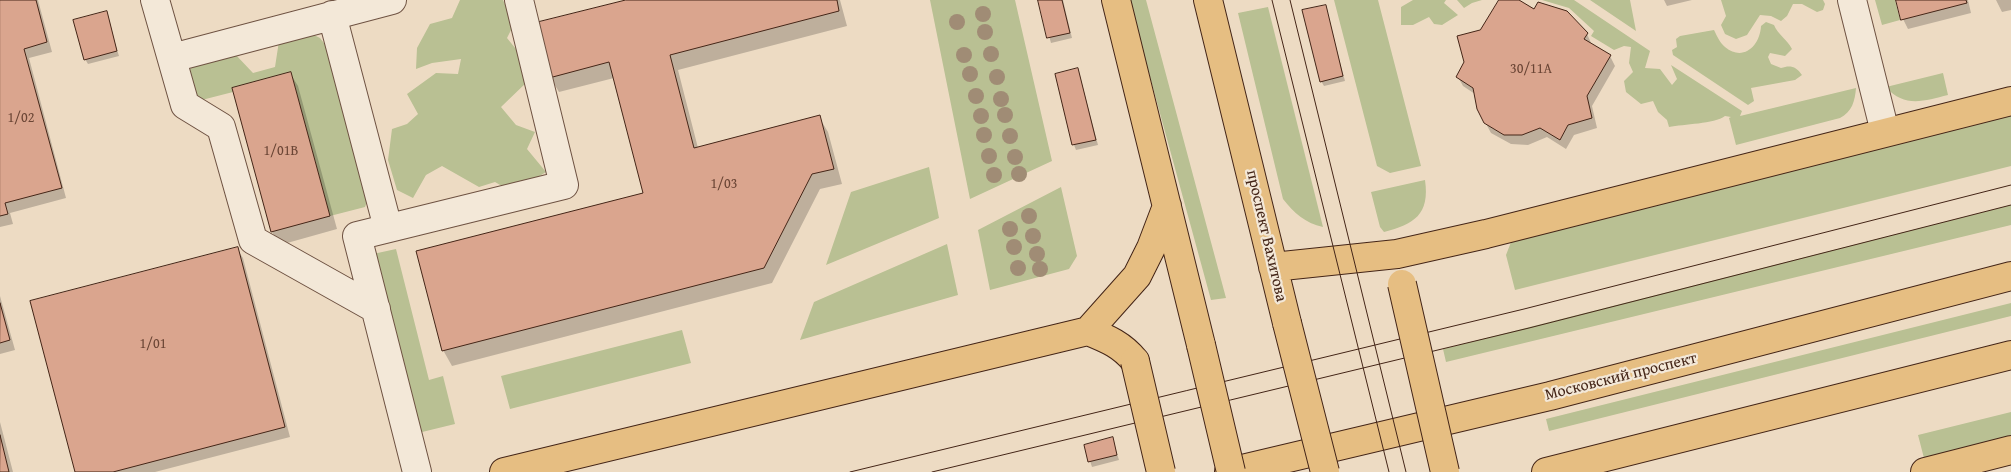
<!DOCTYPE html>
<meta charset="utf-8">
<style>
body{margin:0}
canvas{display:block;background:#eddbc3}
</style>
<canvas width="2011" height="472"></canvas>
<script>
const ctx = document.querySelector('canvas').getContext('2d');
ctx.lineJoin = 'round';
function fill(path, color) { ctx.fillStyle = color; ctx.fill(path, 'evenodd'); }
function strokePath(path, color, width, dash) { ctx.strokeStyle = color; ctx.lineWidth = width; ctx.lineCap = dash ? 'butt' : 'round'; ctx.setLineDash(dash || []); ctx.stroke(path); }
function label(font, color, halo, rows, align = 'center') {
  ctx.font = font + ' "Gentium Book Plus",serif'; ctx.lineWidth = 4.5; ctx.setLineDash([]); ctx.textBaseline = 'middle'; ctx.strokeStyle = halo; ctx.fillStyle = color; for (const [text, x, y, turn = 0] of rows) {
    ctx.save(); ctx.translate(x, y); ctx.rotate((+turn || 0) * Math.PI / 180); ctx.textAlign = isNaN(turn) ? turn : align; if (halo) ctx.strokeText(text, 0, 0); ctx.fillText(text, 0, 0); ctx.restore();
  }
}
const green = new Path2D(`
 M 460,0 L 503,0 L 514,24 L 507,38 L 528,64 L 528,81 L 501,107 L 516,125 L 535,132 L 527,149 L 546,172 L 533,180 L 507,189 L 495,182 L 479,187 L 442,166 L 426,175 L 413,198 L 397,190 L 388,160 L 392,129 L 407,124 L 418,114 L 407,94 L 436,73 L 458,74 L 461,59 L 432,63 L 416,69 L 417,48 L 430,24 L 452,18 Z
 M 930,0 L 1015,0 L 1052,161 L 970,199 Z
 M 1129,0 L 1146,0 L 1226,298 L 1211,300 Z
 M 1334,0 L 1378,0 L 1421,166 L 1390,173 L 1377,166 Z
 M 1413,0 L 1446,0 L 1444,3 L 1458,15 L 1442,25 L 1434,24 L 1429,17 L 1413,25 L 1401,25 L 1401,7 Z
 M 1457,0 L 1482,0 L 1472,3 L 1464,8 Z
 M 1542,0 L 1574,0 L 1650,51 L 1645,68 L 1660,69 L 1672,85 L 1677,79 L 1671,65 L 1742,111 L 1740,116 L 1856,88 C 1855,101 1852,112 1840,118 L 1736,145 L 1729,118 L 1731,117 L 1725,116 C 1714,124 1684,124 1669,127 L 1667,120 L 1658,112 L 1653,101 L 1641,104 L 1626,92 L 1624,81 L 1633,72 L 1629,63 L 1631,47 L 1624,46 L 1614,50 L 1591,36 L 1594,31 L 1569,8 Z
 M 1590,0 L 1630,0 L 1636,31 Z
 M 1721,0 L 1823,0 L 1825,4 L 1823,10 L 1817,12 L 1802,4 L 1793,4 L 1787,16 L 1781,21 L 1771,16 L 1760,15 L 1747,35 L 1736,39 L 1725,34 L 1721,25 L 1726,16 Z
 M 1875,0 L 1895,0 L 1900,20 L 1882,25 Z
 M 1268,7 L 1323,227 C 1305,223 1294,213 1283,199 L 1238,13 Z
 M 1766,22 L 1774,25 C 1778,35 1787,39 1792,49 L 1785,56 L 1770,53 L 1768,57 L 1771,64 L 1781,68 C 1790,65 1796,66 1802,75 L 1795,80 L 1751,88 L 1754,101 L 1748,105 L 1673,55 L 1672,50 L 1677,47 L 1676,39 L 1680,36 L 1714,30 C 1717,36 1720,43 1725,47 C 1743,62 1760,46 1761,26 Z
 M 310,33 L 320,38 L 327,47 L 368,199 L 365,207 L 330,216 L 291,72 L 232,88 L 233,92 L 190,103 L 187,73 L 193,66 L 235,54 L 253,73 L 275,67 L 279,41 Z
 M 1943,73 L 1948,95 C 1924,101 1904,108 1886,87 Z
 M 2011,111 L 2011,166 L 1515,290 L 1506,255 L 1513,237 Z
 M 929,167 L 939,218 L 826,265 L 851,192 Z
 M 1425,180 C 1430,215 1414,224 1384,232 L 1380,227 L 1371,192 Z
 M 1061,187 L 1077,256 L 1069,269 L 990,290 L 978,230 Z
 M 2011,205 L 2011,225 L 1446,362 L 1443,349 Z
 M 947,244 L 958,295 L 800,340 L 814,302 Z
 M 396,249 L 429,380 L 443,376 L 455,424 L 418,433 L 373,254 Z
 M 2011,303 L 2011,316 L 1549,431 L 1546,419 Z
 M 682,330 L 691,363 L 510,409 L 501,376 Z
 M 2011,412 L 2011,441 L 1925,462 L 1918,435 Z`);
const shadow = new Path2D(`
 M 0,0 L 38,0 L 52,52 L 29,58 L 66,198 L 10,213 L 13,224 L 0,227 Z
 M 631,0 L 840,0 L 847,26 L 678,70 L 698,148 L 819,117 L 828,132 L 842,184 L 820,189 L 772,283 L 452,366 L 443,350 L 644,194 L 614,78 L 559,92 L 550,77 Z
 M 1039,0 L 1063,0 L 1072,38 L 1051,43 Z
 M 1500,0 L 1516,0 L 1587,34 L 1592,45 L 1610,56 L 1615,66 L 1592,106 L 1597,128 L 1574,135 L 1566,149 L 1547,137 L 1528,145 L 1511,144 L 1491,133 L 1478,109 L 1475,94 L 1463,86 L 1458,77 Z
 M 1664,0 L 1692,0 L 1667,6 Z
 M 1897,0 L 1968,0 L 1971,13 L 1908,29 L 1903,19 Z
 M 1996,0 L 2011,0 L 2011,10 L 2002,12 Z
 M 1325,6 L 1345,81 L 1324,86 L 1321,81 Z
 M 106,13 L 119,56 L 88,64 L 85,59 Z
 M 1078,69 L 1098,145 L 1076,150 L 1074,145 Z
 M 290,73 L 298,86 L 337,229 L 280,245 L 272,232 Z
 M 237,249 L 243,258 L 290,437 L 155,472 L 77,472 Z
 M 0,296 L 15,350 L 0,354 Z
 M 0,422 L 13,472 L 0,472 Z
 M 1112,438 L 1119,460 L 1092,467 L 1085,446 Z`);
const building = new Path2D(`
 M 0,0 L 36,0 L 47,42 L 24,49 L 62,188 L 5,203 L 8,214 L 0,216 Z
 M 626,0 L 837,0 L 839,11 L 670,55 L 694,148 L 820,115 L 834,169 L 812,174 L 764,268 L 442,351 L 416,251 L 643,193 L 609,62 L 549,78 L 535,23 Z
 M 1038,0 L 1062,0 L 1070,33 L 1047,38 Z
 M 1499,0 L 1519,0 L 1534,9 L 1538,2 L 1567,11 L 1588,33 L 1584,39 L 1611,55 L 1587,96 L 1592,118 L 1568,125 L 1560,140 L 1540,128 L 1522,135 L 1504,135 L 1484,123 L 1477,109 L 1473,88 L 1456,77 L 1464,62 L 1457,36 L 1480,30 Z
 M 1896,0 L 1966,0 L 1967,3 L 1901,20 Z
 M 1326,5 L 1343,76 L 1320,82 L 1302,10 Z
 M 107,11 L 117,51 L 84,60 L 73,20 Z
 M 1078,68 L 1096,140 L 1072,145 L 1055,74 Z
 M 291,72 L 330,216 L 271,232 L 232,88 Z
 M 238,247 L 285,427 L 113,472 L 75,472 L 30,301 Z
 M 0,303 L 10,340 L 0,343 Z
 M 0,435 L 9,472 L 0,472 Z
 M 1113,437 L 1117,455 L 1088,462 L 1084,445 Z`);
const minor = new Path2D(`
 M 155,0 L 185,105 L 221,127 L 253,240 L 376,309
 M 1852,0 L 1885,132
 M 332,15 L 388,228
 M 172,58 L 392,0
 M 417,472 L 357,236 L 564,185 L 519,0`);
const major = new Path2D(`
 M 1116,0 L 1201,345
 M 1208,0 L 1287,323
 M 1273,267 L 1397,254 L 1486,234 L 2011,101
 M 1088,331 C 1108,339 1122,345 1135,361
 M 504,472 L 1088,331 L 1137,276 L 1151,248 L 1167,206
 M 1229,472 L 1550,396 L 2011,276
 M 1546,472 L 2011,355
 M 1925,472 L 2011,450`);
const tram = new Path2D(`
 M 1272,0 L 1389,472
 M 1290,0 L 1406,472
 M 850,472 L 1524,309 L 2011,185
 M 932,472 L 1529,328 L 2011,205`);
const majorBridge = new Path2D(`
 M 1402,284 L 1445,472
 M 1287,323 L 1325,472
 M 1201,345 L 1231,472
 M 1135,361 L 1161,472`);
const trees = [
 [983,14],
 [957,22],
 [985,32],
 [991,54],
 [964,55],
 [970,74],
 [997,77],
 [976,96],
 [1001,99],
 [1005,115],
 [981,116],
 [984,135],
 [1010,136],
 [989,156],
 [1015,157],
 [1019,174],
 [994,175],
 [1029,216],
 [1010,229],
 [1033,236],
 [1014,247],
 [1037,254],
 [1018,268],
 [1040,269]
];
const numberNames = [
 ["30/11А",1531,69],
 ["1/02",21,118],
 ["1/01В",281,151],
 ["1/03",724,184],
 ["1/01",153,344]
];
const streetNames = [
 ["проспект Вахитова",1266,236,77],
 ["Московский проспект",1621,377,-14]
];
fill(green, '#b9c093');
fill(shadow, '#0003');
fill(building, '#daa58e');
strokePath(building, '#442517', 1);
strokePath(minor, '#6e5242', 30);
strokePath(major, '#442517', 30);
strokePath(minor, '#f3e8d8', 28);
strokePath(major, '#e6be82', 28);
strokePath(tram, '#442517', 1);
strokePath(majorBridge, '#442517', 30, []);
strokePath(majorBridge, '#e6be82', 28);
ctx.fillStyle = '#a08c75';
for (const [x, y] of trees) { ctx.beginPath(); ctx.arc(x, y, 8, 0, 2 * Math.PI); ctx.fill(); }
label('14px', '#6a4535', null, numberNames);
label('16px', '#442517', '#f3e8d8', streetNames);
</script>
